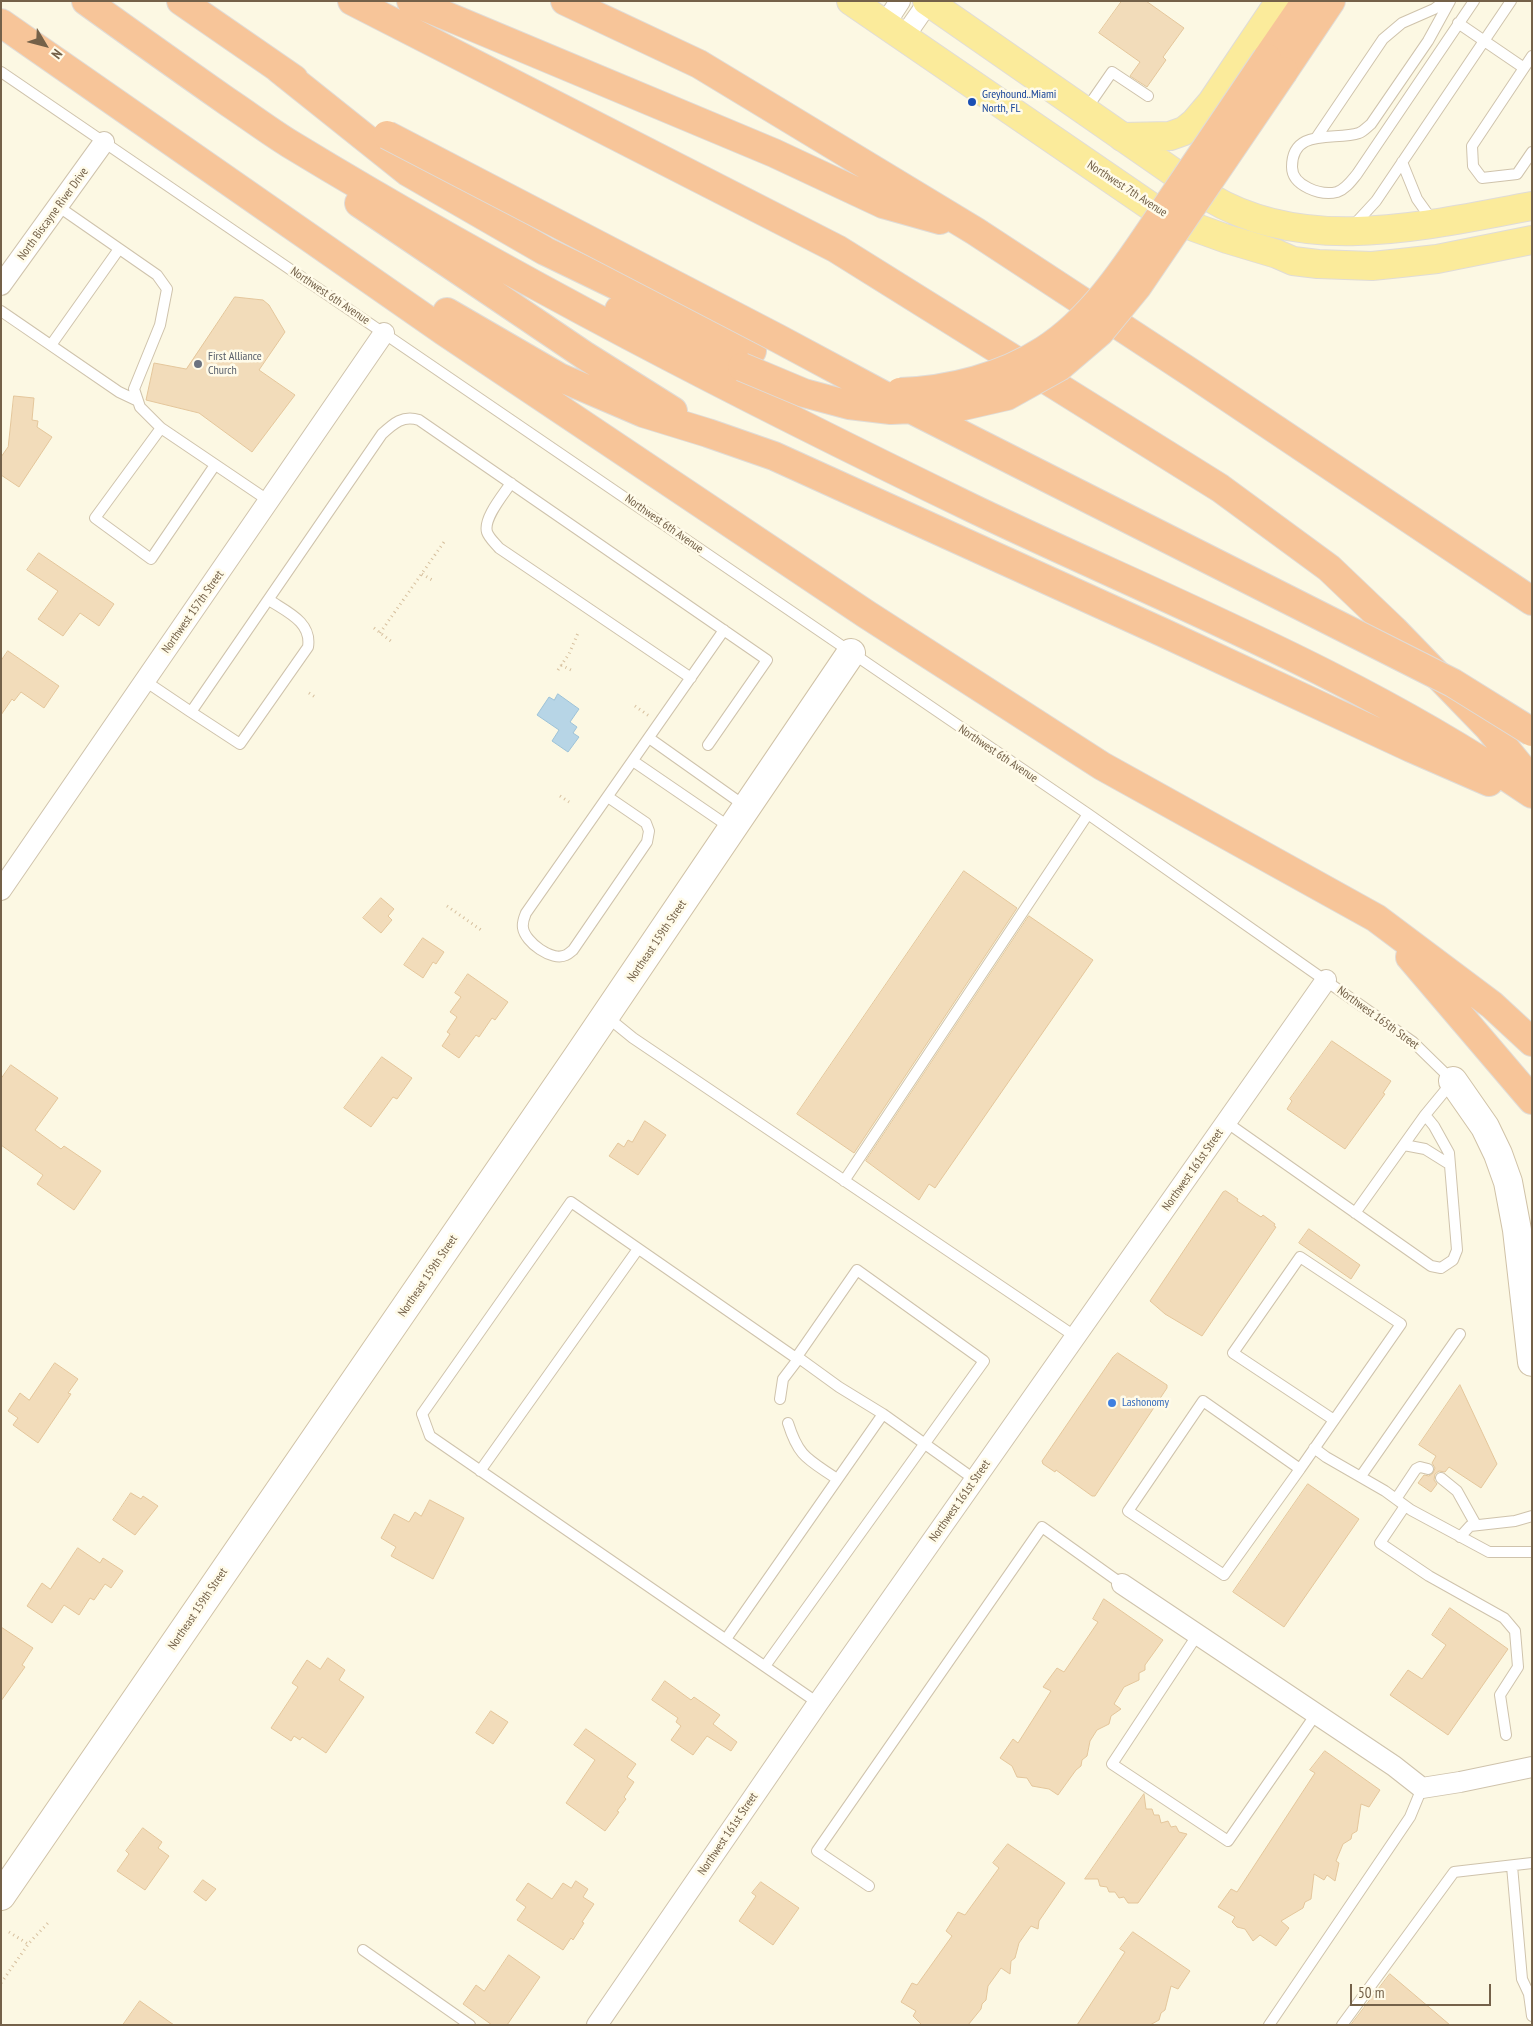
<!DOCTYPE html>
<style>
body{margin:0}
#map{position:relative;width:1533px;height:2026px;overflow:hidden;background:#fcf8e3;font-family:"PT Sans Narrow",sans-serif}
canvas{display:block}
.frame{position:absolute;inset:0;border:2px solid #746149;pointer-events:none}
.north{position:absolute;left:20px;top:20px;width:50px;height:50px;-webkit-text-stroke:4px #fffbe9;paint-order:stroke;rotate:127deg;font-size:14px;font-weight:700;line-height:20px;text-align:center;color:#746149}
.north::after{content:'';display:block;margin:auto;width:18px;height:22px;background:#746149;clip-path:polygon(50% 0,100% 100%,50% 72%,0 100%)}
.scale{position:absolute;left:1350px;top:1984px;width:141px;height:22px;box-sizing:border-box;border:2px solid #746149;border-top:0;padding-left:6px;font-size:15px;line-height:18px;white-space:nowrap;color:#746149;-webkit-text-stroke:4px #fffbe9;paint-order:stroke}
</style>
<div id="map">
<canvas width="1533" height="2026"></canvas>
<div class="frame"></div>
<div class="north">N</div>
<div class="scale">50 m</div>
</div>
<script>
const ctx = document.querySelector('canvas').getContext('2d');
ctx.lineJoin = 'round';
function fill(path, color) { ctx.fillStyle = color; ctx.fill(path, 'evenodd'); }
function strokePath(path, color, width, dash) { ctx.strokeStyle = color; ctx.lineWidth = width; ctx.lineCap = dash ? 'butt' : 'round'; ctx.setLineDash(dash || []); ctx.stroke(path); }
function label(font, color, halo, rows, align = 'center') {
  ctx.font = font + ' "PT Sans Narrow",sans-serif'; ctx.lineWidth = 5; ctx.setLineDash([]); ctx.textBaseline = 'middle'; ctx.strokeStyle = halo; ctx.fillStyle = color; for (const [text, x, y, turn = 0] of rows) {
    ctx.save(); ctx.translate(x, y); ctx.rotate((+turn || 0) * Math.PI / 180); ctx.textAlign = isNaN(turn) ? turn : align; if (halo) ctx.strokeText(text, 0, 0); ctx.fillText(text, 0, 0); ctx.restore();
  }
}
const water = new Path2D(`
 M 558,694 L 579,709 L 570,722 L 577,727 L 573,733 L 579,737 L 568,752 L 552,741 L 559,730 L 537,715 L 549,697 L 554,700 Z`);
const building = new Path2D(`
 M 1122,1 L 1146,1 L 1184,28 L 1163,57 L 1166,60 L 1147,87 L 1130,76 L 1140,62 L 1099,33 Z
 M 235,297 L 263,300 L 269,305 L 285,332 L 259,370 L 295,395 L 252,452 L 199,413 L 146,400 L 154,363 L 186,369 Z
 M 14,396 L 34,398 L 32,420 L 38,421 L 37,427 L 52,437 L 19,487 L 1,475 L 1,457 L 8,447 Z
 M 39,553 L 114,604 L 99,626 L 80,613 L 63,636 L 38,619 L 58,591 L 27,570 Z
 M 8,651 L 59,686 L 44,708 L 21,692 L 14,701 L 12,699 L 1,715 L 1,661 Z
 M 964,871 L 1017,908 L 854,1153 L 797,1114 Z
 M 381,898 L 394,909 L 388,916 L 392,920 L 381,933 L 363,918 Z
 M 1029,916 L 1093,960 L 935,1188 L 929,1184 L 919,1200 L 866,1161 Z
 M 423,938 L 444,952 L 436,964 L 433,962 L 423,978 L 404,965 Z
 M 468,974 L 508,1002 L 495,1020 L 492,1018 L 479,1037 L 476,1035 L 459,1058 L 442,1046 L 450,1034 L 447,1032 L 457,1017 L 450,1012 L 461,997 L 455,993 Z
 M 1332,1041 L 1391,1081 L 1383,1093 L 1385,1094 L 1345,1149 L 1287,1109 L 1292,1101 L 1290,1099 Z
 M 382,1057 L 412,1078 L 397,1099 L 393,1097 L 371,1127 L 344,1108 Z
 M 11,1065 L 58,1098 L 35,1130 L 61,1149 L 64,1146 L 101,1171 L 74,1210 L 37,1184 L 43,1175 L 1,1145 L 1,1079 Z
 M 645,1121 L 666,1135 L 638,1175 L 609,1156 L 618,1143 L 624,1147 L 628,1140 L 632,1142 Z
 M 1226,1191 L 1238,1199 L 1237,1201 L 1261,1217 L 1263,1215 L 1275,1224 L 1274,1226 L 1276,1227 L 1202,1336 L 1165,1314 L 1150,1301 L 1223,1192 Z
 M 1309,1229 L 1360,1265 L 1351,1279 L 1299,1243 Z
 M 1118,1353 L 1167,1385 L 1167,1388 L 1095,1496 L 1092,1496 L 1056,1470 L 1055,1472 L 1043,1464 L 1042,1461 L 1113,1357 Z
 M 55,1363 L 78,1379 L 68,1393 L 71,1394 L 38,1443 L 13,1425 L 18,1418 L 8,1411 L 20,1393 L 29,1400 Z
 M 1460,1385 L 1497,1464 L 1481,1488 L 1449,1467 L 1445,1472 L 1439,1471 L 1435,1474 L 1434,1480 L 1437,1484 L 1431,1492 L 1418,1483 L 1424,1475 L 1429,1476 L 1433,1473 L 1435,1468 L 1432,1463 L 1436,1456 L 1419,1445 Z
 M 1308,1484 L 1359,1519 L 1284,1627 L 1233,1592 Z
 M 131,1493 L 141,1499 L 143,1496 L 158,1506 L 135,1535 L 113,1520 Z
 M 430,1500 L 464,1518 L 433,1579 L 391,1556 L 396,1547 L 381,1538 L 394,1514 L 409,1522 L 415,1512 L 421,1516 Z
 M 78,1548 L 100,1563 L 103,1558 L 123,1571 L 111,1588 L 105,1584 L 94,1600 L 90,1598 L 79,1615 L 64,1605 L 52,1623 L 27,1606 L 42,1583 L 50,1589 Z
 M 1104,1599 L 1163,1640 L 1145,1665 L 1145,1670 L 1139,1673 L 1139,1680 L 1124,1687 L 1114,1704 L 1121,1709 L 1111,1716 L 1109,1724 L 1097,1730 L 1090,1741 L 1087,1756 L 1082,1760 L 1081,1766 L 1076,1770 L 1058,1795 L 1049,1789 L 1032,1786 L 1027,1778 L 1017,1777 L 1012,1766 L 1000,1758 L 1013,1739 L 1018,1743 L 1051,1691 L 1043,1687 L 1057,1668 L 1064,1672 L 1098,1622 L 1093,1619 Z
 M 1450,1608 L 1508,1649 L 1448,1735 L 1390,1695 L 1408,1670 L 1422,1679 L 1446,1645 L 1432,1635 Z
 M 1,1627 L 33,1648 L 22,1665 L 25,1667 L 1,1701 Z
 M 328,1658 L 345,1670 L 339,1680 L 364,1697 L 326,1753 L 302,1737 L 300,1740 L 294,1736 L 291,1741 L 271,1728 L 298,1687 L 292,1683 L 307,1660 L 320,1669 Z
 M 665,1681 L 691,1700 L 694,1697 L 720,1715 L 713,1724 L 737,1742 L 731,1751 L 707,1736 L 693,1755 L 671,1740 L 681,1726 L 676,1722 L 678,1718 L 652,1700 Z
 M 491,1711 L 508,1722 L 493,1744 L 476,1733 Z
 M 586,1729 L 636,1764 L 627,1777 L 634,1782 L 624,1797 L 626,1799 L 617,1811 L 619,1812 L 605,1831 L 566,1803 L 595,1760 L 574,1745 Z
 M 1325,1751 L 1380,1790 L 1369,1807 L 1361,1804 L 1357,1831 L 1352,1834 L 1351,1839 L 1343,1844 L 1336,1861 L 1339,1863 L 1335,1881 L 1327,1875 L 1324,1880 L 1314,1874 L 1311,1899 L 1305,1902 L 1303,1908 L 1281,1921 L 1289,1928 L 1276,1946 L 1260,1935 L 1253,1941 L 1245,1929 L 1237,1927 L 1232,1922 L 1235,1917 L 1218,1907 L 1231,1889 L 1237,1892 L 1315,1773 L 1310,1770 Z
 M 1144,1794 L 1146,1809 L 1152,1809 L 1154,1815 L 1159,1815 L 1161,1823 L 1168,1821 L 1171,1827 L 1176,1826 L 1179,1832 L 1187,1834 L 1138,1903 L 1128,1903 L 1124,1897 L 1119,1898 L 1115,1892 L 1109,1892 L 1107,1887 L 1100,1886 L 1098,1879 L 1085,1879 Z
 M 143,1828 L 162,1842 L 158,1848 L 169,1856 L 145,1890 L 117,1871 L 129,1854 L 126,1851 Z
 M 1008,1844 L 1065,1883 L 1039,1921 L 1038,1929 L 1031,1926 L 1019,1943 L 1015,1958 L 1011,1961 L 1010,1974 L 1001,1968 L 988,1986 L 986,2000 L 982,2004 L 981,2009 L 968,2025 L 922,2025 L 913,2016 L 916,2011 L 901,2002 L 912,1983 L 917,1985 L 952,1936 L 946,1931 L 958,1912 L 965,1915 L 999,1868 L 993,1863 Z
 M 203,1880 L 216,1889 L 206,1901 L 194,1892 Z
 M 576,1881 L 588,1889 L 583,1897 L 594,1904 L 582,1922 L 584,1923 L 573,1940 L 571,1938 L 563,1950 L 517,1920 L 526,1907 L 516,1900 L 528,1883 L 552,1899 L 563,1883 L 571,1888 Z
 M 761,1882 L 799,1908 L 773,1945 L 739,1921 L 756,1896 L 752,1893 Z
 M 1133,1932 L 1190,1971 L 1178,1989 L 1171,1986 L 1165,2010 L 1161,2013 L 1159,2020 L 1150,2025 L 1077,2025 L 1125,1952 L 1120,1949 Z
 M 509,1955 L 540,1977 L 507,2025 L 492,2025 L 463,2004 L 476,1985 L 484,1991 Z
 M 1390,1974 L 1450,2025 L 1351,2025 Z
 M 140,2001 L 174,2025 L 123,2025 Z`);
const path = new Path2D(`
 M 422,574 L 432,580
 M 374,628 L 392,642
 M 380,633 L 444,542
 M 561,665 L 571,670
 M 558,670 L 569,654 L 578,633
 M 309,693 L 315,697
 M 635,706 L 649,716
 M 560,796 L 569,802
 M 447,906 L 481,930
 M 9,1932 L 28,1944
 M 1,1983 L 29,1943 L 48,1923`);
const lane = new Path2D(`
 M 1450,1 L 1428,41 L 1371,124 C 1367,127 1364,131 1359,133 C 1335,141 1292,127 1292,167 C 1292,186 1321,196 1337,192 C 1346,189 1352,180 1357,174 L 1474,1
 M 1458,23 L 1524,68
 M 1532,56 L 1472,146 L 1473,166 L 1482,178 L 1517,174 L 1532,152
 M 1,72 L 1088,814 L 1413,1042 L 1453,1081 L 1425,1115 L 1355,1213
 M 1085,111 L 1112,72 L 1148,96
 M 1316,138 L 1383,39 L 1402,23 L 1434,9 L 1445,1
 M 1402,162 L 1417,199 L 1432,220
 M 59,207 L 157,275 L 167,289 L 160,325 L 134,389 L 140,407 L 161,428 L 269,501
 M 1352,227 L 1376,201 L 1511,1
 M 1,311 L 119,392 L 138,401
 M 51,345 L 119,249
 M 161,428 L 95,518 L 151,559 L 215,465
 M 511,483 C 504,494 483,518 487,532 C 489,538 495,543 499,548 L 691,678
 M 269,600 C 287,612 312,622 308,647 L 240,744 L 191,712 L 382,434 C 394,423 403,415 419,420 L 767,660 L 708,745
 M 145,681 L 191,712
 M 649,738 L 745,806
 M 633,761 L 731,828
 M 608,797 L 646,823 L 649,831 L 647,842 L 573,950 C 570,952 569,954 566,955 C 552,962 525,942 523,928 C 522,922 524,918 526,913 L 724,630
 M 606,1016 L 633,1038 L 1076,1337
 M 1226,1122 L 1431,1266 L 1441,1268 L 1453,1260 L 1457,1250 L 1449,1153 L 1434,1126 L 1425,1115
 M 1404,1145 L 1425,1149 L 1449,1164
 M 844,1181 L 1088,814
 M 780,1399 L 783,1379 L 799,1358 L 839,1387 L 883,1414 L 974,1479
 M 1203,1401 L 1300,1469 L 1224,1575 L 1128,1511 Z
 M 788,1423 C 799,1458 808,1459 837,1479
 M 1314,1448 L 1326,1457 L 1385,1491 L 1411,1510 L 1489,1552 L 1532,1552
 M 1300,1469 L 1401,1324 L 1300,1257 L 1233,1353 L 1334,1420
 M 480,1471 L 638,1249
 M 1361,1476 L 1460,1334
 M 1441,1478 L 1457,1491 L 1476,1525
 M 1396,1499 L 1416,1469 L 1420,1467 L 1428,1469
 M 1405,1506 L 1380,1543 L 1429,1576 L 1504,1618 L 1515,1631 L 1518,1667 L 1500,1695 L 1506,1735
 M 1460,1537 L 1470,1526 L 1515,1521 L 1532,1516
 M 1198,1634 L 1112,1764 L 1228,1841 L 1316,1714
 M 726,1639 L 883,1414
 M 765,1666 L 984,1361 L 857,1270 L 796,1358 L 571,1202 L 422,1414 L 430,1436 L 818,1703
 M 1512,1866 L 1522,1979 L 1529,1994 L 1532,2016
 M 869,1886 L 817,1851 L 1042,1527 L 1122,1584
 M 363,1950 L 470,2025
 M 1269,2025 L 1410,1817 L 1422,1788
 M 1342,2025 L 1454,1872 L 1532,1863`);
const street = new Path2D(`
 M 885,24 L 900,1
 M 904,37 L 929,1
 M 1,285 L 104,142
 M 1,890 L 384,333
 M 1122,1584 L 1394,1766 L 1422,1788 L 1460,1782 L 1532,1767
 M 597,2025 L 818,1703 L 1326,980`);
const secondary = new Path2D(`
 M 1453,1081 L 1485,1127 L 1498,1154 L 1508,1182 L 1517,1230 L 1532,1362
 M 1,1896 L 578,1056 L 851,653`);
const primary = new Path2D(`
 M 851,1 L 1156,210 L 1191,226 L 1227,239 L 1277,254 L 1293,261 L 1318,264 L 1372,266 L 1401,263 L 1437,259 L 1532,240
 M 927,1 L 1209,197 C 1307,256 1427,225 1532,206
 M 1122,137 L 1170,136 L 1184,131 L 1195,122 L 1212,102 L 1280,1`);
const highway = new Path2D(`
 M 86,1 C 133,35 181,69 228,102 C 249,116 269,131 290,144 C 512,279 744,398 978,511 C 1165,600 1360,676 1532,794
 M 181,1 L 294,79
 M 352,1 L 837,249 L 1220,488 L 1329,568 L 1394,630 L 1488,727 L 1532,781
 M 411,1 L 774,153 L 883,204 L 940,220
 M 565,1 L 699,64 L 975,231 L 1193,374 L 1532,601
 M 1,23 L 445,332 L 866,614 L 1102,766 L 1376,918 L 1492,1005 L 1532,1042
 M 1267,58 L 1306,1
 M 279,69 L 408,172 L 545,251 L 752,351
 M 1284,71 L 1331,1
 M 359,203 L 584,355 L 673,411
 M 619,310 L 728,360
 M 447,312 L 559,377 L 643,413 L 708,433 L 774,456 L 1164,633 L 1411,748 L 1489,782
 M 1410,957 L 1532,1100`);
const highwayBridge = new Path2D(`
 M 387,135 L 779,339 L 889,398 L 1453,683 L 1532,732
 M 742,367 L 804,393 L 849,405 L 891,410 L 959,407 L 1007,396 L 1059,367 L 1100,332 L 1137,287 L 1284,71
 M 900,392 C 950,390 1002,377 1044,350 C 1097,316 1132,257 1167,206 C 1200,157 1234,107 1267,58`);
const markers = [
 [972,102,5,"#1a4fb4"],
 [198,364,5,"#6b7280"],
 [1112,1403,5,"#3f7fe0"]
];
const transitNames = [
 ["Greyhound..Miami",982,95],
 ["North, FL",982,109]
];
const streetNames = [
 ["Northwest 7th Avenue",1127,189,33],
 ["North Biscayne River Drive",53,214,-54],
 ["Northwest 6th Avenue",330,296,34],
 ["Northwest 6th Avenue",664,524,35],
 ["Northwest 157th Street",193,612,-55],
 ["Northwest 6th Avenue",998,754,34],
 ["Northeast 159th Street",657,941,-56],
 ["Northwest 165th Street",1378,1018,36],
 ["Northwest 161st Street",1193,1170,-55],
 ["Northeast 159th Street",428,1276,-56],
 ["Northwest 161st Street",960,1501,-55],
 ["Northeast 159th Street",198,1609,-56],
 ["Northwest 161st Street",728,1834,-56]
];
const worshipNames = [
 ["First Alliance",208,357],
 ["Church",208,371]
];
const shopNames = [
 ["Lashonomy",1122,1403]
];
fill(water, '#b7d5e6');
strokePath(water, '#9dc2d7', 1);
fill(building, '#f2dcba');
strokePath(building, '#e4c69b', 1);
strokePath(lane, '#cfc3ac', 12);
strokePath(street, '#cfc3ac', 22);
strokePath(secondary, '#d0c2a7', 30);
strokePath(primary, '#e0dcd7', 30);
strokePath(highway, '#e0dcd7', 30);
strokePath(path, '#d6bf9d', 3, [1, 4]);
strokePath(lane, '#fff', 10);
strokePath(street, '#fff', 20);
strokePath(secondary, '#fff', 28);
strokePath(primary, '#fbeb9b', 28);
strokePath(highway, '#f7c599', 28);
strokePath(highwayBridge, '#e0dcd7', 30, []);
strokePath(highwayBridge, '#f7c599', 28);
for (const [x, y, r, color] of markers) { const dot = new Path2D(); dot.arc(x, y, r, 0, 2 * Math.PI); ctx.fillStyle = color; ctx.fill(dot); strokePath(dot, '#fffbe9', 2); }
label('12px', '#164399', '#fffbe9', transitNames, 'left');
label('12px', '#746149', '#fffbe9', streetNames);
label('12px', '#5b616d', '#fffbe9', worshipNames, 'left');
label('12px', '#366cbe', '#fffbe9', shopNames, 'left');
</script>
